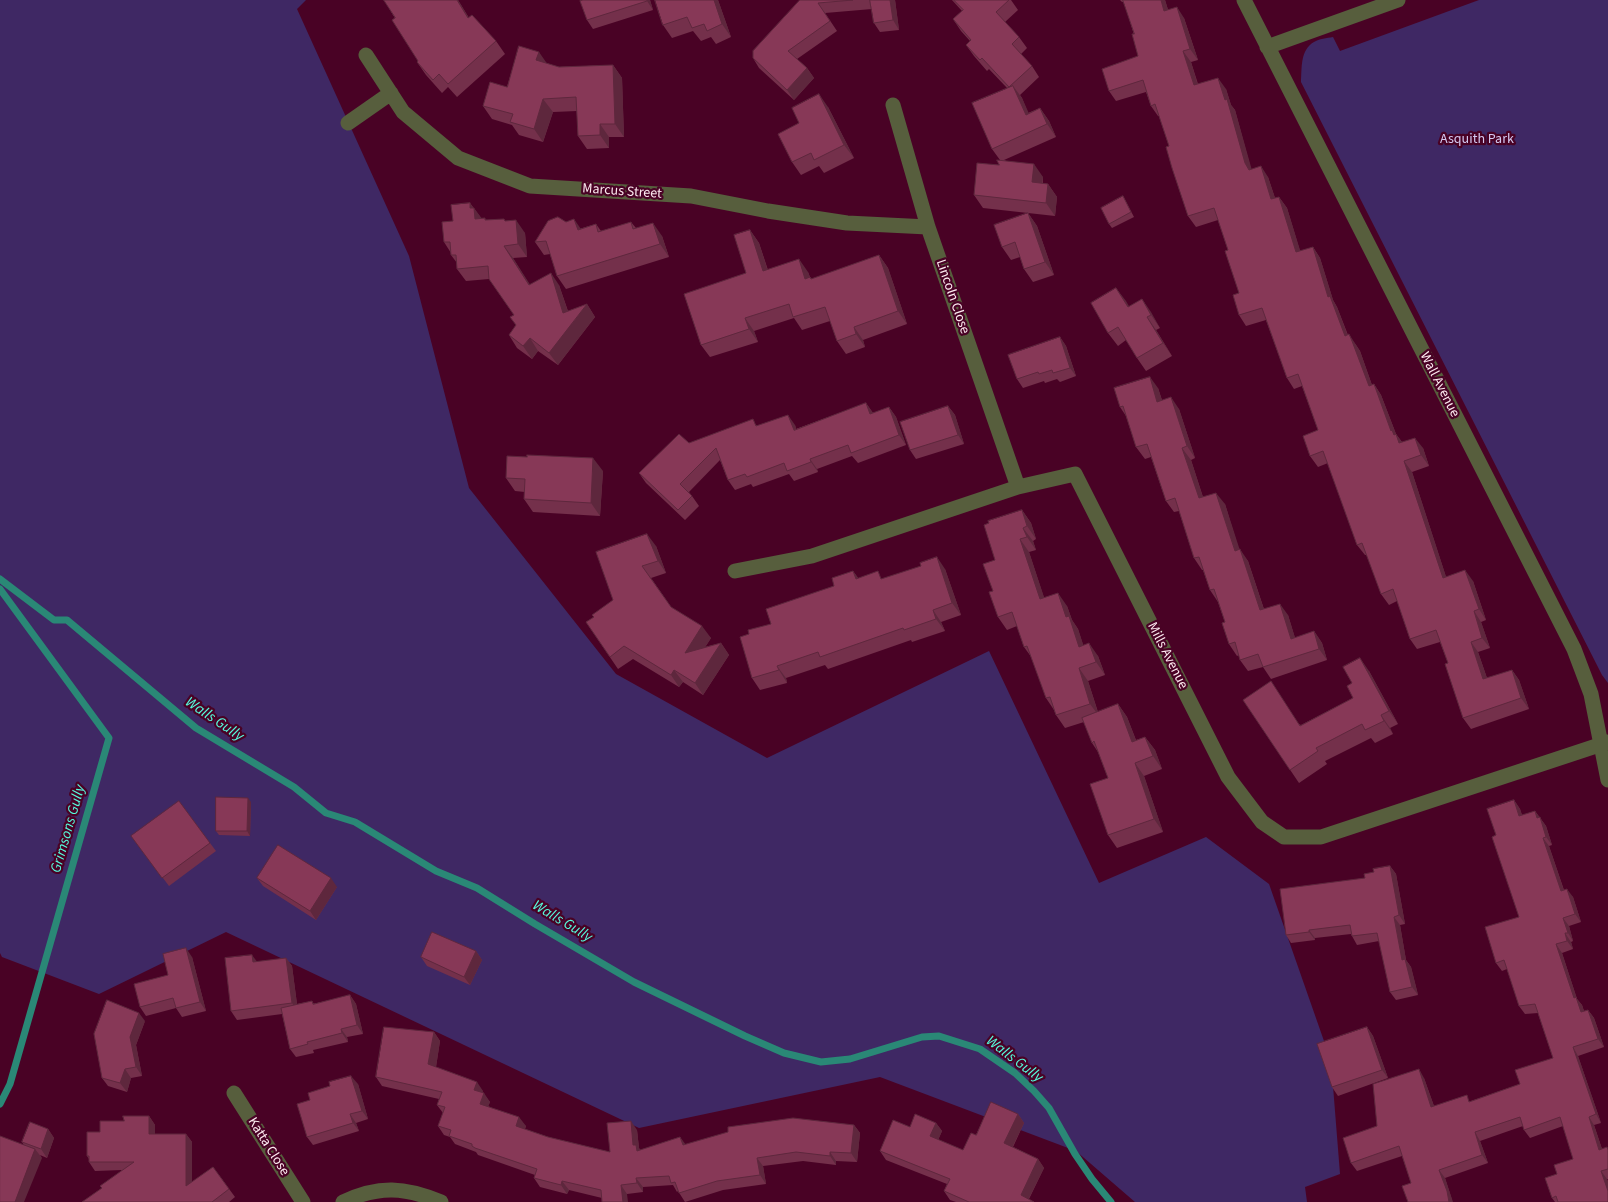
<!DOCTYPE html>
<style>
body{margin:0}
canvas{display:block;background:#490225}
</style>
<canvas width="1608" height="1202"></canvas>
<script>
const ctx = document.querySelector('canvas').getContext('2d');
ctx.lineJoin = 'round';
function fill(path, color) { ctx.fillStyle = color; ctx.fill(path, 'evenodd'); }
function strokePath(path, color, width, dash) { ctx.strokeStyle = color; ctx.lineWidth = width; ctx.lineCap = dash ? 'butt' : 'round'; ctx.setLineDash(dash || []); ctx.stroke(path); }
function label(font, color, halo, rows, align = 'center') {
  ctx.font = font + ' "Source Sans 3",sans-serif'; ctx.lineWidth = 4.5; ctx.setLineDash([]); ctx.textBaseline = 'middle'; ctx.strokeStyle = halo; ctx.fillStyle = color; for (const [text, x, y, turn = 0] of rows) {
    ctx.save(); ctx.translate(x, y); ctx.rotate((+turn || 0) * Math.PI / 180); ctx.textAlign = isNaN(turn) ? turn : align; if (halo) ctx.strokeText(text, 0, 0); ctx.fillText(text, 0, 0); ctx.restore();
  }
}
const green = new Path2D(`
 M 0,0 L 306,0 L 297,9 L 409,256 L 469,488 L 616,674 L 767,758 L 989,651 L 1099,883 L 1206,837 L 1269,884 L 1331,1061 L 1340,1174 L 1305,1187 L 1307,1202 L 1135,1202 L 1076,1151 L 880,1077 L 639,1128 L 226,932 L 99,994 L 2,957 L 0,953 Z
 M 1479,0 L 1608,0 L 1608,683 L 1602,675 L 1301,82 C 1302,68 1300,50 1314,42 C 1319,39 1327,38 1333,37 L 1340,51 Z`);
const stream = new Path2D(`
 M 0,579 L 54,620 L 67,620 L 196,728 L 294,787 L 326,813 L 355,822 L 436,871 L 477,888 L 535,924 L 634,982 L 745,1036 L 784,1053 L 821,1062 L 850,1059 L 922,1037 L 939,1036 L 980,1049 L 1015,1073 L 1034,1091 L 1049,1108 L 1075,1154 L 1092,1179 L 1111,1202
 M 0,589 L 109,738 L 10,1084 L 0,1104`);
const street = new Path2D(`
 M 1244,0 L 1574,649 L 1591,694 L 1608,780
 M 1267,47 L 1398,0
 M 366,55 L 403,112 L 458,158 L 530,186 L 691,196 L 768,211 L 847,223 L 928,227
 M 893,105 L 928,227 L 1018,487
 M 348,123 L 391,93
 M 735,571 L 812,556 L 1018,487 L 1075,474 L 1228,777 L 1262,822 L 1284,837 L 1321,837 L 1608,742
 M 234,1093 L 303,1202
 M 343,1202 C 379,1185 405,1187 441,1202`);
const wall = new Path2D(`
 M 384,0 L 458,0 L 469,18 L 496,41 L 505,54 L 457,97 L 448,87 L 442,93 L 426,75 L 417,62 L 418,61 L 395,18 Z
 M 583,0 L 650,0 L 653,10 L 593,29 L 587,20 Z
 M 718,0 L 731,37 L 716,44 L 711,37 L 701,41 L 693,31 L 672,38 L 663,25 Z
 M 800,0 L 898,0 L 895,0 L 899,30 L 880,32 L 874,23 L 872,9 L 825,13 L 837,31 L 797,59 L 807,68 L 814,78 L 794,100 L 759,68 L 753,58 Z
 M 952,0 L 1011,0 L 1018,10 L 1005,22 L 1019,37 L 1027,48 L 1021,54 L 1032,66 L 1039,77 L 1020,95 L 1022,98 L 1028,113 L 1040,108 L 1049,121 L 1056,137 L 1004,160 L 1043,177 L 1043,183 L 1048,184 L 1057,197 L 1055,216 L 1028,213 L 1037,226 L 1054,275 L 1033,282 L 1024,269 L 1020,257 L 1011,260 L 1002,247 L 1028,213 L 983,208 L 974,195 L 999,165 L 1000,160 L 992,149 L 1007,88 L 989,69 L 987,71 L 974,56 L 966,45 L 970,41 L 961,31 L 953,19 L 962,11 Z
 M 1120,0 L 1165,0 L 1168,10 L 1184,18 L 1198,60 L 1191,62 L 1198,84 L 1226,89 L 1231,105 L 1235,110 L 1251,169 L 1268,177 L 1275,198 L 1279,197 L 1287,208 L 1300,251 L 1313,247 L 1320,258 L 1333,300 L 1337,307 L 1348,335 L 1356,345 L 1360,351 L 1372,385 L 1374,384 L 1381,395 L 1396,434 L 1402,442 L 1423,448 L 1429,466 L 1412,472 L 1446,577 L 1473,581 L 1486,620 L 1481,622 L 1490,648 L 1478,652 L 1487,678 L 1512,670 L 1519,680 L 1529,709 L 1471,729 L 1463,718 L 1448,663 L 1440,642 L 1417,649 L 1410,639 L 1397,601 L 1389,605 L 1381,594 L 1367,555 L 1365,555 L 1357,545 L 1328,463 L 1318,467 L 1310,456 L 1318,430 L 1302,386 L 1294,389 L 1287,378 L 1266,320 L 1246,326 L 1239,315 L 1239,293 L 1228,250 L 1218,220 L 1196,227 L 1188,216 L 1169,146 L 1159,116 L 1158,116 L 1151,106 L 1146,92 L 1116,101 L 1109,91 L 1138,56 L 1134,34 L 1124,2 L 1122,2 Z
 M 546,63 L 559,67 L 613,65 L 622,78 L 624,137 L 609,137 L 609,148 L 587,149 L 578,136 L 577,111 L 553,112 L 543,142 L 519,135 L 512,125 L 492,119 L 483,106 L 507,87 Z
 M 828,107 L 854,158 L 824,173 L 819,166 L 801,175 L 792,162 Z
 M 1123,196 L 1134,217 L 1112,228 L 1109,224 Z
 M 470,203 L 481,218 L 487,220 L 506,221 L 525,233 L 527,257 L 513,258 L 529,284 L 559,285 L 568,311 L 587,304 L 595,317 L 558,365 L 538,351 L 532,359 L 517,348 L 509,335 L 516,325 L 514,315 L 489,279 L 466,281 L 457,269 L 457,263 L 451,255 L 451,253 L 444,242 L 453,221 Z
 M 631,222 L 636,228 L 662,236 L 669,257 L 566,289 L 557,276 L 550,254 L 544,255 L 535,242 L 596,224 L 601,231 Z
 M 750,230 L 759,243 L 768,270 L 808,272 L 810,277 L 812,279 L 879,255 L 888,268 L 907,324 L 863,340 L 865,347 L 846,354 L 837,341 L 830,321 L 802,330 L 794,318 L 754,331 L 758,342 L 710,357 L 701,345 L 746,273 Z
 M 1116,288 L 1129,307 L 1142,299 L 1160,328 L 1156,330 L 1172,356 L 1146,371 L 1137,358 L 1126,340 L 1118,346 L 1108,333 Z
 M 1060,337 L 1066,346 L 1076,376 L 1060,382 L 1057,379 L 1045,383 L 1044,381 L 1023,388 L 1017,379 Z
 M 1158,388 L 1162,400 L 1179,409 L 1195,458 L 1191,460 L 1203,497 L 1225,504 L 1239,550 L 1248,561 L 1264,609 L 1288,615 L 1295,638 L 1314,631 L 1322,643 L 1327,660 L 1271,679 L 1263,667 L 1248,671 L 1240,660 L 1239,655 L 1237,656 L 1229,644 L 1225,622 L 1218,602 L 1210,590 L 1203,570 L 1202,570 L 1194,558 L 1179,511 L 1174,512 L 1166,501 L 1151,457 L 1145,459 L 1136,447 L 1126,416 L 1120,407 Z
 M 866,403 L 873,413 L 889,407 L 896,417 L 906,445 L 858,463 L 852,456 L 817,469 L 818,472 L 794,481 L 789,474 L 753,487 L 751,484 L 735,490 L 728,480 L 720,460 L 689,492 L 692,496 L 699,506 L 685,520 L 646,483 L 639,473 L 689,443 L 757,425 L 795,425 L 796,429 Z
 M 948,406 L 955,415 L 964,444 L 916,459 L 910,450 Z
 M 603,471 L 600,516 L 533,512 L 524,499 L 525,492 L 515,491 L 506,478 Z
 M 1022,510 L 1031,523 L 1036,539 L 1033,541 L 1036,550 L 1029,552 L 1044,598 L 1067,606 L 1072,620 L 1078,629 L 1083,645 L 1098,656 L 1105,675 L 1088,681 L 1098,712 L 1118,704 L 1127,717 L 1136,740 L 1145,737 L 1155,750 L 1162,769 L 1144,776 L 1163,832 L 1117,848 L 1108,835 L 1108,778 L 1098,752 L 1092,743 L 1084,722 L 1065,728 L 1056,715 L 1054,710 L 1046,698 L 1032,658 L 1024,647 L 1017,626 L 1007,630 L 998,617 L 993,591 L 995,560 Z
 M 656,546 L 666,573 L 651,578 L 671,607 L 711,638 L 705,647 L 721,643 L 729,655 L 703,695 L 683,682 L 679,687 L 633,659 L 618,669 L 586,622 L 594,617 L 613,600 Z
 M 945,569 L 961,615 L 941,622 L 945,631 L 912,642 L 911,640 L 828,669 L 825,665 L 786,678 L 787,683 L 760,690 L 752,678 L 749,634 L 771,624 L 834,586 L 853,571 L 858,578 L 883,579 Z
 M 1369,671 L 1398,724 L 1390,728 L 1393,734 L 1375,743 L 1371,738 L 1325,761 L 1327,764 L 1299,783 L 1243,700 L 1301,725 L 1353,698 L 1352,683 Z
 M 1514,800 L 1520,809 L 1522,815 L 1535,811 L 1546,826 L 1552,845 L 1549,846 L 1564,890 L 1573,897 L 1581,922 L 1569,926 L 1573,941 L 1571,942 L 1573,949 L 1562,953 L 1577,999 L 1582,1005 L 1584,1011 L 1588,1010 L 1594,1018 L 1604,1047 L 1578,1056 L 1601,1123 L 1594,1125 L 1602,1149 L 1608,1149 L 1608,1179 L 1607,1179 L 1608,1182 L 1608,1202 L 1555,1202 L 1552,1198 L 1557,1174 L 1573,1159 L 1563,1126 L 1530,1138 L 1524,1130 L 1523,1126 L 1480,1141 L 1488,1163 L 1445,1178 L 1452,1200 L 1411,1183 L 1402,1156 L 1357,1171 L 1351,1163 L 1377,1126 L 1424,1078 L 1434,1106 L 1471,1101 L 1520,1084 L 1553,1058 L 1538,1013 L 1525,1014 L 1519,1006 L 1507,969 L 1502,971 L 1496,963 L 1519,917 L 1496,835 Z
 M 251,802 L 250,836 L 219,835 L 216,831 Z
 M 210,843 L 216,851 L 169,886 L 138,845 Z
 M 1390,866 L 1396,874 L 1405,924 L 1400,925 L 1406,960 L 1411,967 L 1418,995 L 1396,1000 L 1390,992 L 1379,941 L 1357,945 L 1352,936 L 1351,934 L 1315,938 L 1315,940 L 1291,943 L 1286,935 L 1374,872 Z
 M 257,878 L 337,887 L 316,920 L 263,886 Z
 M 476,951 L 482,960 L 470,985 L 427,966 L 421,957 Z
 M 192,957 L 206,1011 L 182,1017 L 176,1008 L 146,1016 L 140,1007 L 168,975 Z
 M 286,958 L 292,966 L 297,1004 L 312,1001 L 314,1004 L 350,995 L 356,1004 L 363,1034 L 347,1037 L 348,1042 L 313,1050 L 314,1053 L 296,1057 L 290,1049 L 282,1014 L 237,1020 L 231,1011 L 257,962 Z
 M 145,1021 L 136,1045 L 142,1076 L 131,1078 L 127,1092 L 108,1086 L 102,1078 Z
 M 1367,1027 L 1373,1036 L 1388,1078 L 1338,1096 L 1332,1087 Z
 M 434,1032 L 440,1041 L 436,1067 L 483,1091 L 482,1092 L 490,1102 L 488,1106 L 526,1126 L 525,1129 L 548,1137 L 610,1152 L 637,1130 L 639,1148 L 640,1150 L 680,1137 L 685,1145 L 854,1125 L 860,1133 L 857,1162 L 836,1161 L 836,1165 L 803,1161 L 763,1166 L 766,1184 L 723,1190 L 685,1202 L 678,1191 L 677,1192 L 673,1185 L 643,1187 L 643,1192 L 627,1194 L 602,1198 L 569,1190 L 567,1194 L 540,1187 L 534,1178 L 535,1175 L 481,1156 L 478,1155 L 476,1152 L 455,1144 L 450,1137 L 444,1135 L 438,1126 L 443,1113 L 437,1105 L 439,1099 L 382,1086 L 376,1077 Z
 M 358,1084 L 368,1119 L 356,1123 L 359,1131 L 313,1145 L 307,1137 L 310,1100 Z
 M 1018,1114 L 1024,1123 L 1013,1147 L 1038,1159 L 1044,1168 L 1029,1199 L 1034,1202 L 956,1202 L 950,1200 L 944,1191 L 947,1184 L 886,1160 L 880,1151 L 910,1127 L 936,1123 L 942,1131 L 938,1140 L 963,1150 L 976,1135 Z
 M 149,1116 L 155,1125 L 155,1134 L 186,1134 L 192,1142 L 192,1182 L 213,1167 L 235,1197 L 229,1202 L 82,1202 L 102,1188 L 122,1170 L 95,1171 L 89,1162 L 89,1159 L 87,1156 L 100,1132 L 124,1121 Z
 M 48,1129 L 54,1138 L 47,1158 L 40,1155 L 42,1158 L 24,1145 L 22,1142 Z`);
const shadedWall = new Path2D(`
 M 457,0 L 458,0 L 477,31 L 468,18 Z
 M 647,0 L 650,0 L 653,10 L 647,1 Z
 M 714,0 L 718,0 L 731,37 L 722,24 Z
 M 890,0 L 895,0 L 899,30 L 893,20 Z
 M 1161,0 L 1165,0 L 1172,22 L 1164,11 Z
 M 1177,7 L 1184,18 L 1198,60 L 1190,49 Z
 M 1183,51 L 1191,62 L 1201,96 L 1194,85 Z
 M 539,52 L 548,65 L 536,60 Z
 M 613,65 L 622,78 L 624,137 L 615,124 Z
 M 807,68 L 814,78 L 794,100 L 787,90 Z
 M 1218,78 L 1226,89 L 1231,105 L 1235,110 L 1253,174 L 1249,170 L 1245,163 Z
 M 1013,86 L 1022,98 L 1035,127 L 1026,115 Z
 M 819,94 L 828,107 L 854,158 L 844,145 Z
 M 543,99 L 553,112 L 543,142 L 534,129 Z
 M 1040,108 L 1049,121 L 1056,137 L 1047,124 Z
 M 600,124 L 609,137 L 609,148 L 600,135 Z
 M 1034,164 L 1043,177 L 1041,195 L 1032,182 Z
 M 1261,166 L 1268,177 L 1279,210 L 1271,199 Z
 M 1048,184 L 1057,197 L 1055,216 L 1046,203 Z
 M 1279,197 L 1287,208 L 1304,263 L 1296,252 Z
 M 470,203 L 474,209 L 474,208 L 483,220 L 475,219 L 470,208 Z
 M 1028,213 L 1037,226 L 1054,275 L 1045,262 Z
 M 574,219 L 583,232 L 578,230 Z
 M 516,220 L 525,233 L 527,257 L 518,244 Z
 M 653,223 L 662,236 L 669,257 L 660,244 Z
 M 750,230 L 759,243 L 772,284 L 763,271 Z
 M 504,246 L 513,258 L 538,297 L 529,285 Z
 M 1313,247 L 1320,258 L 1333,300 L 1337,307 L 1352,347 L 1345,336 L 1328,297 Z
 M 879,255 L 888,268 L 907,324 L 898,311 Z
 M 799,259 L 808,272 L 815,292 L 805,279 Z
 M 551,273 L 559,285 L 572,324 L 587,304 L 595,317 L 558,365 L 549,353 L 563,313 Z
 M 1116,288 L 1126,301 L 1137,320 L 1128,307 Z
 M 1142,299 L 1151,312 L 1160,328 L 1151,315 Z
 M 1147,317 L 1156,330 L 1172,356 L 1163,343 Z
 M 745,318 L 754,331 L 758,342 L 749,329 Z
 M 854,327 L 863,340 L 865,347 L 856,334 Z
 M 1349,334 L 1360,351 L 1376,397 L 1369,386 Z
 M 1060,337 L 1066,346 L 1076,376 L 1070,368 Z
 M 530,338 L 538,351 L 532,359 L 523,346 Z
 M 1150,377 L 1158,388 L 1166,413 L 1157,402 Z
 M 1374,384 L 1381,395 L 1396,434 L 1404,445 L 1406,454 L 1391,431 Z
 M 1171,397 L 1179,409 L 1195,458 L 1187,446 Z
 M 866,403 L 873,413 L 870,414 Z
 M 948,406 L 955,415 L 964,444 L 958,435 Z
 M 889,407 L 896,417 L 906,445 L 899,435 Z
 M 788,415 L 795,425 L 800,440 L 794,430 Z
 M 1415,438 L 1423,448 L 1429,466 L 1421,455 Z
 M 1182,448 L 1191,460 L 1207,510 L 1199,498 Z
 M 593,458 L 603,471 L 600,516 L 591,503 Z
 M 810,459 L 817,469 L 818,472 L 811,462 Z
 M 1404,461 L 1412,472 L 1450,589 L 1443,578 Z
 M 1216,493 L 1225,504 L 1244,563 L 1235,551 Z
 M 1022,510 L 1031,523 L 1036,539 L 1027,526 Z
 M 1023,528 L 1033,541 L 1036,550 L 1027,537 Z
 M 647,534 L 656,546 L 666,573 L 658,561 Z
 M 1020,539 L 1029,552 L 1049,612 L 1040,599 Z
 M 1240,549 L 1248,561 L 1268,622 L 1260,610 Z
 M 937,557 L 945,569 L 961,615 L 952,603 Z
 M 1465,570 L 1473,581 L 1486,620 L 1479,609 Z
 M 853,571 L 862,583 L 856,579 Z
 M 1058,593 L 1067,606 L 1072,620 L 1078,629 L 1088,659 L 1079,647 L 1066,617 Z
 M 1280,604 L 1288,615 L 1299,651 L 1291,639 Z
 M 933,610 L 941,622 L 945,631 L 936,619 Z
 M 1474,611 L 1481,622 L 1490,648 L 1482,638 Z
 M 702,626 L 711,638 L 694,665 L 685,653 Z
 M 1314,631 L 1322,643 L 1327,660 L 1319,649 Z
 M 1471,642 L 1478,652 L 1491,690 L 1483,679 Z
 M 721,643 L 729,655 L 703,695 L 695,683 Z
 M 1089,643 L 1098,656 L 1105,675 L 1096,662 Z
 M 1360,658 L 1369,671 L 1398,724 L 1389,711 Z
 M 777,666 L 786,678 L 787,683 L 779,670 Z
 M 1079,668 L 1088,681 L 1099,716 L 1090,704 Z
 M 674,670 L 683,682 L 679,687 L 671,675 Z
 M 1512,670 L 1519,680 L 1529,709 L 1521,698 Z
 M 1118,704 L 1127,717 L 1141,754 L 1132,742 Z
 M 1381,715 L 1390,728 L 1393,734 L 1384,721 Z
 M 1145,737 L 1155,750 L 1162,769 L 1153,756 Z
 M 1135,763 L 1144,776 L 1163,832 L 1154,819 Z
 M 248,798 L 251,802 L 250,836 L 247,831 Z
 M 1514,800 L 1520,809 L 1525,825 L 1519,816 Z
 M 1535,811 L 1546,826 L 1552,845 L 1546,837 L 1537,818 Z
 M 1543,838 L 1549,846 L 1567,900 L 1561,891 Z
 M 1390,866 L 1396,874 L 1405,924 L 1399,915 Z
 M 331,878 L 337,887 L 316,920 L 310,911 Z
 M 1567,889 L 1573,897 L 1581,922 L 1575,914 Z
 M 1394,917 L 1400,925 L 1406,960 L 1411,967 L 1418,995 L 1412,987 L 1402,960 Z
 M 1563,918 L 1569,926 L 1573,941 L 1568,933 Z
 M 1309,930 L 1315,938 L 1315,940 L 1309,932 Z
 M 1565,933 L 1571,942 L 1573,949 L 1567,941 Z
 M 1556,944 L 1562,953 L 1577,999 L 1582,1005 L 1587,1020 L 1581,1012 L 1574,998 Z
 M 186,948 L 192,957 L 206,1011 L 200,1002 Z
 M 476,951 L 482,960 L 470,985 L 464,977 Z
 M 252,955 L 258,963 L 253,962 Z
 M 286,958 L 292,966 L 298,1012 L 292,1003 Z
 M 350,995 L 356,1004 L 363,1034 L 357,1025 Z
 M 1588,1010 L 1594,1018 L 1604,1047 L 1598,1039 Z
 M 139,1013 L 145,1021 L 136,1045 L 142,1076 L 136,1067 L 130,1037 Z
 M 1367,1027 L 1373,1036 L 1388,1078 L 1382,1070 Z
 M 341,1029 L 347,1037 L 348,1042 L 342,1033 Z
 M 434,1032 L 440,1041 L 435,1073 L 428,1064 Z
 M 1573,1047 L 1578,1056 L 1601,1123 L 1596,1114 Z
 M 125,1069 L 131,1078 L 127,1092 L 120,1083 Z
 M 1419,1069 L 1424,1078 L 1437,1115 L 1431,1107 Z
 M 351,1076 L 358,1084 L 368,1119 L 362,1111 Z
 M 477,1082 L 483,1091 L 480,1098 L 474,1090 Z
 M 484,1093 L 490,1102 L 486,1112 L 480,1104 Z
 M 350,1114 L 356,1123 L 359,1131 L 353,1123 Z
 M 1018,1114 L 1024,1123 L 1010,1152 L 1004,1143 Z
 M 149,1116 L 155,1125 L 155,1142 L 149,1134 Z
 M 519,1117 L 526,1126 L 522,1135 L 516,1126 Z
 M 1589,1117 L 1594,1125 L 1605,1158 L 1599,1150 Z
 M 631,1121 L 637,1130 L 639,1148 L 642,1153 L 643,1160 L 633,1145 Z
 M 936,1123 L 942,1131 L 936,1145 L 930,1136 Z
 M 854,1125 L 860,1133 L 857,1162 L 851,1153 Z
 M 48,1129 L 54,1138 L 47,1158 L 41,1149 Z
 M 1475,1132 L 1480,1141 L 1488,1163 L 1482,1155 Z
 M 186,1134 L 192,1142 L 192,1194 L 186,1186 Z
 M 680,1137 L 686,1145 L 683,1145 Z
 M 35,1149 L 42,1158 L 24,1202 L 15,1202 Z
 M 830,1152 L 836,1161 L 836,1165 L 830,1156 Z
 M 757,1158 L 763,1166 L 766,1184 L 760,1175 Z
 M 1038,1159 L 1044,1168 L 1027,1202 L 1021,1195 Z
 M 1439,1170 L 1445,1178 L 1453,1202 L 1449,1202 Z
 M 1601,1171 L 1607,1179 L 1608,1182 L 1608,1191 Z
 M 636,1178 L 643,1187 L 643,1192 L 637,1183 Z
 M 562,1181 L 569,1190 L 567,1194 L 561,1185 Z
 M 621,1185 L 627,1194 L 628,1202 L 623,1202 Z`);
const building = new Path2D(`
 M 384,0 L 457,0 L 468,18 L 472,15 L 496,41 L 448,84 L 439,74 L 433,80 L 417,62 L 418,61 L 392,20 L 395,18 Z
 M 583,0 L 647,0 L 647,1 L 587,20 L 580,1 Z
 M 655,0 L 714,0 L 722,24 L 707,31 L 704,24 L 692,28 L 687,17 L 663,25 Z
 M 800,0 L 853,0 L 818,3 L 830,21 L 788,51 L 807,68 L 787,90 L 753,58 L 753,51 Z
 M 870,0 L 890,0 L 893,20 L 874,23 Z
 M 954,0 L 1009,0 L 996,12 L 1019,37 L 1012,44 L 1032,66 L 1009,87 L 982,58 L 980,60 L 966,45 L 971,40 L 953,19 L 963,10 Z
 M 1123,0 L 1161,0 L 1164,11 L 1177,7 L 1190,49 L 1183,51 L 1194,85 L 1218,78 L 1225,100 L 1227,99 L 1245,163 L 1249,170 L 1261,166 L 1271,199 L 1279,197 L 1296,252 L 1313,247 L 1328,297 L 1330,296 L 1345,336 L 1349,334 L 1352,341 L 1369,386 L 1374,384 L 1391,431 L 1392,430 L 1394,435 L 1396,434 L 1399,443 L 1415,438 L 1421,455 L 1404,461 L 1443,578 L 1465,570 L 1479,609 L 1474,611 L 1482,638 L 1471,642 L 1483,679 L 1512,670 L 1521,698 L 1463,718 L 1445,664 L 1448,663 L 1436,630 L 1410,639 L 1393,589 L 1381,594 L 1362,543 L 1357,545 L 1323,451 L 1310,456 L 1303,436 L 1318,430 L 1298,374 L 1287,378 L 1262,308 L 1239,315 L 1233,295 L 1239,293 L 1225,251 L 1228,250 L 1214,208 L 1188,216 L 1172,168 L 1166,147 L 1169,146 L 1155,104 L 1151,106 L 1143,80 L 1109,91 L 1102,69 L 1138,56 L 1132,34 L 1134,34 Z
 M 519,46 L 539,52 L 536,60 L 559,67 L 613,65 L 615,124 L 600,124 L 600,135 L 578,136 L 576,97 L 543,99 L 534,129 L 510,122 L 513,114 L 483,106 L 490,82 L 507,87 Z
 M 1013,86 L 1026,115 L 1040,108 L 1047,124 L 992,149 L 972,103 Z
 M 819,94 L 844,145 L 814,160 L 811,153 L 792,162 L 778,134 L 799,123 L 792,108 Z
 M 997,160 L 1034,164 L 1032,182 L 1048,184 L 1046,203 L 974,195 L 977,163 L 999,165 Z
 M 1123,196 L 1131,212 L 1109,224 L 1101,208 Z
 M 470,203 L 470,208 L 474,208 L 475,219 L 485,218 L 485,220 L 504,219 L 505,221 L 516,220 L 518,244 L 504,246 L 529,285 L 551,273 L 563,313 L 587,304 L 549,353 L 530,338 L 523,346 L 509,335 L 516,325 L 510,317 L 514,315 L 489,279 L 488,266 L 457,269 L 456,255 L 451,255 L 450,242 L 444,242 L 442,222 L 453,221 L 451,205 Z
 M 1028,213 L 1045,262 L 1024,269 L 1015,242 L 1002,247 L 994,225 Z
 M 558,217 L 566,222 L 574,219 L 578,230 L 596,224 L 598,232 L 631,222 L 633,229 L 653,223 L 660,244 L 557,276 L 546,241 L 535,242 L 548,221 Z
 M 750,230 L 763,271 L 799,259 L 805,279 L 810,277 L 811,279 L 879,255 L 898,311 L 854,327 L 856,334 L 837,341 L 825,307 L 793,317 L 789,304 L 745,318 L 749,329 L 701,345 L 684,294 L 746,273 L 734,235 Z
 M 1116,288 L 1128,307 L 1142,299 L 1151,315 L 1147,317 L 1163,343 L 1137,358 L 1118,327 L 1108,333 L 1091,303 Z
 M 1060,337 L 1070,368 L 1053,373 L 1052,370 L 1039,374 L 1038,372 L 1017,379 L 1008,355 Z
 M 1150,377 L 1157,402 L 1171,397 L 1187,446 L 1182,448 L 1199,498 L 1216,493 L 1235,551 L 1240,549 L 1260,610 L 1280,604 L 1291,639 L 1314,631 L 1319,649 L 1263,667 L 1258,654 L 1240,660 L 1235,642 L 1229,644 L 1222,623 L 1225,622 L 1214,589 L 1210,590 L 1199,557 L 1194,558 L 1175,498 L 1166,501 L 1147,444 L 1136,447 L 1123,406 L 1120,407 L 1114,388 Z
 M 866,403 L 870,414 L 889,407 L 899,435 L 851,453 L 848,445 L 810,459 L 811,462 L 787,471 L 784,463 L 747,477 L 745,474 L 728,480 L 716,448 L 680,484 L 692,496 L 678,510 L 639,473 L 679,434 L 689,443 L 753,419 L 756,426 L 788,415 L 794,430 Z
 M 948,406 L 958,435 L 910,450 L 900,422 Z
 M 527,455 L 593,458 L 591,503 L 524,499 L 525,479 L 506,478 L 507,456 L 527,457 Z
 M 1022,510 L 1027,526 L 1023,528 L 1027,537 L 1020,539 L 1040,599 L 1058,593 L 1066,617 L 1069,616 L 1079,647 L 1089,643 L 1096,662 L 1079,668 L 1090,704 L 1056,715 L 1050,697 L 1046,698 L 1027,646 L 1024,647 L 1012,612 L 998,617 L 989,592 L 993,591 L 983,564 L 995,560 L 984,525 L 989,523 L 988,521 Z
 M 647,534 L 658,561 L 642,566 L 671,607 L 702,626 L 685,653 L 721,643 L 695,683 L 674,670 L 671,675 L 624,646 L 610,657 L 586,622 L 594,617 L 592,615 L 613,600 L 596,552 Z
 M 937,557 L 952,603 L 933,610 L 936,619 L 904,630 L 903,628 L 820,657 L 818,652 L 777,666 L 779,670 L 752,678 L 740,637 L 749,634 L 748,630 L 771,624 L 766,609 L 834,586 L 832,578 L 853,571 L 856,579 L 878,571 L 881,579 L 921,566 L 920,563 Z
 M 1360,658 L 1389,711 L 1381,715 L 1384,721 L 1365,730 L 1362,724 L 1316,748 L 1318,751 L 1290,770 L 1243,700 L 1271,681 L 1300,726 L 1353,698 L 1347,686 L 1352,683 L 1343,667 Z
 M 1118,704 L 1132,742 L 1145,737 L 1153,756 L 1135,763 L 1154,819 L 1108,835 L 1090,784 L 1108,778 L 1094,741 L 1092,743 L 1082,718 Z
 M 216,797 L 248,798 L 247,831 L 216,831 Z
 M 1514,800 L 1519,816 L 1535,811 L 1537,818 L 1540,817 L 1546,837 L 1543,838 L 1561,891 L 1567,889 L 1575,914 L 1563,918 L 1568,933 L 1565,933 L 1567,941 L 1556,944 L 1574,998 L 1576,997 L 1581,1012 L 1588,1010 L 1598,1039 L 1573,1047 L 1596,1114 L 1589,1117 L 1599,1150 L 1607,1147 L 1608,1150 L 1608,1169 L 1601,1171 L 1608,1191 L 1608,1202 L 1558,1202 L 1556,1196 L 1552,1198 L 1545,1178 L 1557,1174 L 1554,1165 L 1573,1159 L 1560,1117 L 1524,1130 L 1520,1117 L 1475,1132 L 1482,1155 L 1439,1170 L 1447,1191 L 1449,1202 L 1408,1202 L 1402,1186 L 1411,1183 L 1399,1146 L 1351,1163 L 1343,1138 L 1377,1126 L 1373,1084 L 1419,1069 L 1431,1107 L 1467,1095 L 1469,1102 L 1520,1084 L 1515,1070 L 1553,1058 L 1535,1004 L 1519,1006 L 1504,960 L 1496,963 L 1485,927 L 1519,917 L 1492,837 L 1496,835 L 1487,809 Z
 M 179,801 L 210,843 L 162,878 L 131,836 Z
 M 278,845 L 331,878 L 310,911 L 257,878 Z
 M 1390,866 L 1399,915 L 1394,917 L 1402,960 L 1405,959 L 1412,987 L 1390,992 L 1377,933 L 1352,936 L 1350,925 L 1309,930 L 1309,932 L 1286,935 L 1280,889 L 1365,878 L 1364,874 L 1374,872 L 1373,869 Z
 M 432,932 L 476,951 L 464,977 L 421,957 Z
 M 186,948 L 200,1002 L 176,1008 L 173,998 L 140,1007 L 134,984 L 168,975 L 163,954 Z
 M 252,955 L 253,962 L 286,958 L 292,1003 L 231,1011 L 225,958 Z
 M 350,995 L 357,1025 L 341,1029 L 342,1033 L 307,1042 L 308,1044 L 290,1049 L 281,1008 L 312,1001 L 313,1004 Z
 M 107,1000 L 139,1013 L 130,1037 L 136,1067 L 125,1069 L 120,1083 L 102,1078 L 94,1034 Z
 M 384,1027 L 434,1032 L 428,1064 L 477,1082 L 474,1090 L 484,1093 L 480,1104 L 519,1117 L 516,1126 L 548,1137 L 610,1152 L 607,1123 L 631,1121 L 633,1145 L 636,1145 L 637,1151 L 680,1137 L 683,1145 L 728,1132 L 728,1127 L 793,1118 L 854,1125 L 851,1153 L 830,1152 L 830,1156 L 796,1152 L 757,1158 L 760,1175 L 717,1181 L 679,1193 L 675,1182 L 671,1183 L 669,1176 L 636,1178 L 637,1183 L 621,1185 L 623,1202 L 602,1202 L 601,1190 L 562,1181 L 561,1185 L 534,1178 L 537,1169 L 475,1148 L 472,1146 L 472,1144 L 449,1136 L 451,1130 L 438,1126 L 445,1107 L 437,1105 L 442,1092 L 376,1077 Z
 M 1367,1027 L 1382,1070 L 1332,1087 L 1317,1044 Z
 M 351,1076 L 362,1111 L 350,1114 L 353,1123 L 307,1137 L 297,1104 L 310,1100 L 308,1093 L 330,1086 L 329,1082 Z
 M 991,1102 L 1018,1114 L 1004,1143 L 1038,1159 L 1021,1195 L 1034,1202 L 969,1202 L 944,1191 L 950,1179 L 880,1151 L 893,1120 L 910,1127 L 915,1114 L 936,1123 L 930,1136 L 963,1150 L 971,1133 L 976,1135 Z
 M 123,1116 L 149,1116 L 149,1134 L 186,1134 L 186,1186 L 213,1167 L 229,1189 L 212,1202 L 82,1202 L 102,1188 L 100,1186 L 134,1162 L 89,1162 L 89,1156 L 87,1156 L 87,1132 L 100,1132 L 100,1121 L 124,1121 Z
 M 30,1122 L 48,1129 L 41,1149 L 22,1142 Z
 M 0,1136 L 35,1149 L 15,1202 L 0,1202 Z`);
const parkNames = [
 ["Asquith Park",1477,140]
];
const streetNames = [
 ["Marcus Street",622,192,4],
 ["Lincoln Close",952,297,71],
 ["Wall Avenue",1439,385,63],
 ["Mills Avenue",1167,656,63],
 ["Katta Close",268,1147,58]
];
const waterNames = [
 ["Walls Gully",214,720,34],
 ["Grimsons Gully",69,829,-74],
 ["Walls Gully",562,922,31],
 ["Walls Gully",1014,1060,37]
];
fill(green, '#3f2864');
strokePath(stream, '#2a8876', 7);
strokePath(street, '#575e3d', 15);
fill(wall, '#74304b');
fill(shadedWall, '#5e273d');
fill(building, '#873857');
strokePath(building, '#5e273d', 1);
label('14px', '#d4c9f1', '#490225', parkNames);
label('14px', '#fdeaf0', '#490225', streetNames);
label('italic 15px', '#56fcdd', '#490225', waterNames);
</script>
